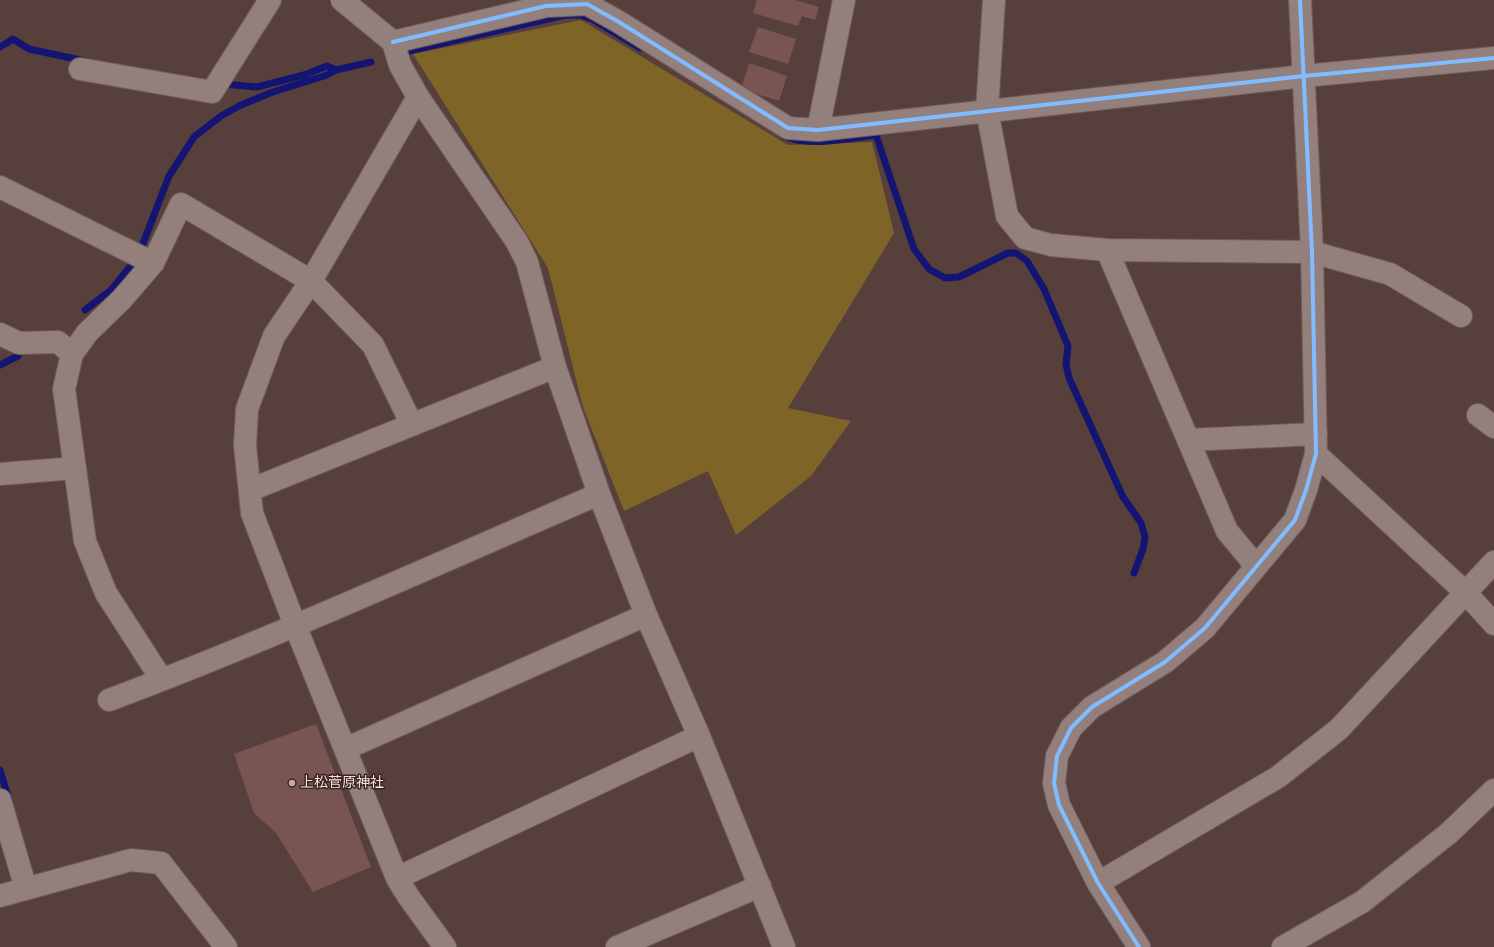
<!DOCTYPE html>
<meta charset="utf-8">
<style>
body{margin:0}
canvas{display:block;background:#573f3c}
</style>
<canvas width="1494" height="947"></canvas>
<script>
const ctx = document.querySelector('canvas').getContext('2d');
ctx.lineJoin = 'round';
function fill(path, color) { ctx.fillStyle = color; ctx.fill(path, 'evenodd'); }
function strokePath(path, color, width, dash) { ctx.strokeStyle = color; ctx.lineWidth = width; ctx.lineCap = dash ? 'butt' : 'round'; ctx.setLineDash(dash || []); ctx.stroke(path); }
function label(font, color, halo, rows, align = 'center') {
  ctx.font = font + ' Arial,"Noto Sans JP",sans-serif'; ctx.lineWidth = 3; ctx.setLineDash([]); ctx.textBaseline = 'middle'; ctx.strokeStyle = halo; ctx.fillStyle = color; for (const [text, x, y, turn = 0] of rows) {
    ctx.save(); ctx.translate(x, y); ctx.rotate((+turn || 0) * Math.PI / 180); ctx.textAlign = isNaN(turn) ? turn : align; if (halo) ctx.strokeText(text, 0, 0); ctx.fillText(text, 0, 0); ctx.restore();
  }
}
const green = new Path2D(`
 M 581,20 L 788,145 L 872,142 L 894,233 L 788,408 L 851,421 L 811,476 L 736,535 L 708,471 L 624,511 L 583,407 L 548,268 L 413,54 Z`);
const stream = new Path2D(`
 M 0,47 L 13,39 L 29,49 L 85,61
 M 409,51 L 565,15 L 580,15 L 592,19 L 640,48
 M 223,84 L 257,87 L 304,75 L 327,66 L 336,70 L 371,62
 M 784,136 C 810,147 848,139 876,135 L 914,249 L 929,269 L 945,278 L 959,277 L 1008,253 L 1016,253 L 1027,261 L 1044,289 L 1068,346 L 1066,364 L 1069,378 L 1123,497 L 1141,523 L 1145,537 L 1143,549 L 1134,573
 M 142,246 L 169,176 L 194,137 L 221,116 L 239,106 L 270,93 L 327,75 L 336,70
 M 85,310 L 111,290 L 133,263
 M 0,365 L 18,356
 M 0,770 L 9,800`);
const building = new Path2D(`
 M 757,0 L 795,0 L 819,7 L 815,20 L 802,16 L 798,26 L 753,13 Z
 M 758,27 L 796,39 L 788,64 L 749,52 Z
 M 749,63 L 787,76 L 779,101 L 741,89 Z
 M 316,724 L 371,867 L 313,892 L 276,833 L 254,813 L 234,754 Z`);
const minor = new Path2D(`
 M 342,0 L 393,42 L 400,65 L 418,97 L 517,242 L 527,262 L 555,367 L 599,494 L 646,615 L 699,736 L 784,947
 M 994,0 L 987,110 L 1007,216 L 1025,238 L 1051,245 L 1107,250 L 1312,252 L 1390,274 L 1461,316
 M 393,42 L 546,6 L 587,4 L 619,22 L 788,128 L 818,130 L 1304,76 L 1494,58
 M 80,69 L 212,92 L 270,0
 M 418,97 L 311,281 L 274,336 L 247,409 L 245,446 L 252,513 L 295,625 L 397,878 L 408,896 L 445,947
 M 818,130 L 844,0
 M 0,187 L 153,263
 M 1107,250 L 1227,531 L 1256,566
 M 0,334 L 19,343 L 58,342 L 72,354
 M 1478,415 L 1494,427
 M 1188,440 L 1316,434
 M 1316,454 L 1465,592 L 1494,624
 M 0,474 L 75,468
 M 250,490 L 555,367
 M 162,680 L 106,593 L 85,541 L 64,389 L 72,354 L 87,333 L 122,299 L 153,263 L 181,204 L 311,281 L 373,345 L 412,425
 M 109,700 C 275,638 436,564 599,494
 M 345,749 L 646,615
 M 0,800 L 26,889
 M 397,878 L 699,736
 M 1098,883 L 1278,777 L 1339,729 L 1494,562
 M 0,896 L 131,860 L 161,863 L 226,947
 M 617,947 L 760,886
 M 1283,947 L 1362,902 L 1449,833 L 1494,790`);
const tertiary = new Path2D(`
 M 1139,947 L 1098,883 L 1059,805 L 1054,783 L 1057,756 L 1071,728 L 1092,707 L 1165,662 L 1205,628 L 1295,520 L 1306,490 L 1316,454 L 1312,252 L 1300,0`);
const cycleway = new Path2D(`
 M 393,42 L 546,6 L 587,4 L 619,22 L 788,128 L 818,130 L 1304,76 L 1494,58
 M 1139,947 L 1098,883 L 1059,805 L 1054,783 L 1057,756 L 1071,728 L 1092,707 L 1165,662 L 1205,628 L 1295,520 L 1306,490 L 1316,454 L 1312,252 L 1300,0`);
const markers = [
 [292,783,4,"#c2a8a3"]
];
const poiNames = [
 ["上松菅原神社",300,783]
];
fill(green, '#7e6427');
strokePath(stream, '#141573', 7);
fill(building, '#785552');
strokePath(minor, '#715c59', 24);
strokePath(tertiary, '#715c59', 24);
strokePath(minor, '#93807d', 22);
strokePath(tertiary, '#93807d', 22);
strokePath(cycleway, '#80bcff', 4);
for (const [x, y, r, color] of markers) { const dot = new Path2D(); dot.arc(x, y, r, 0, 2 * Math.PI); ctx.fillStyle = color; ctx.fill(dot); strokePath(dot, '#392522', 1.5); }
label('14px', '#fce0db', '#392522', poiNames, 'left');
</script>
